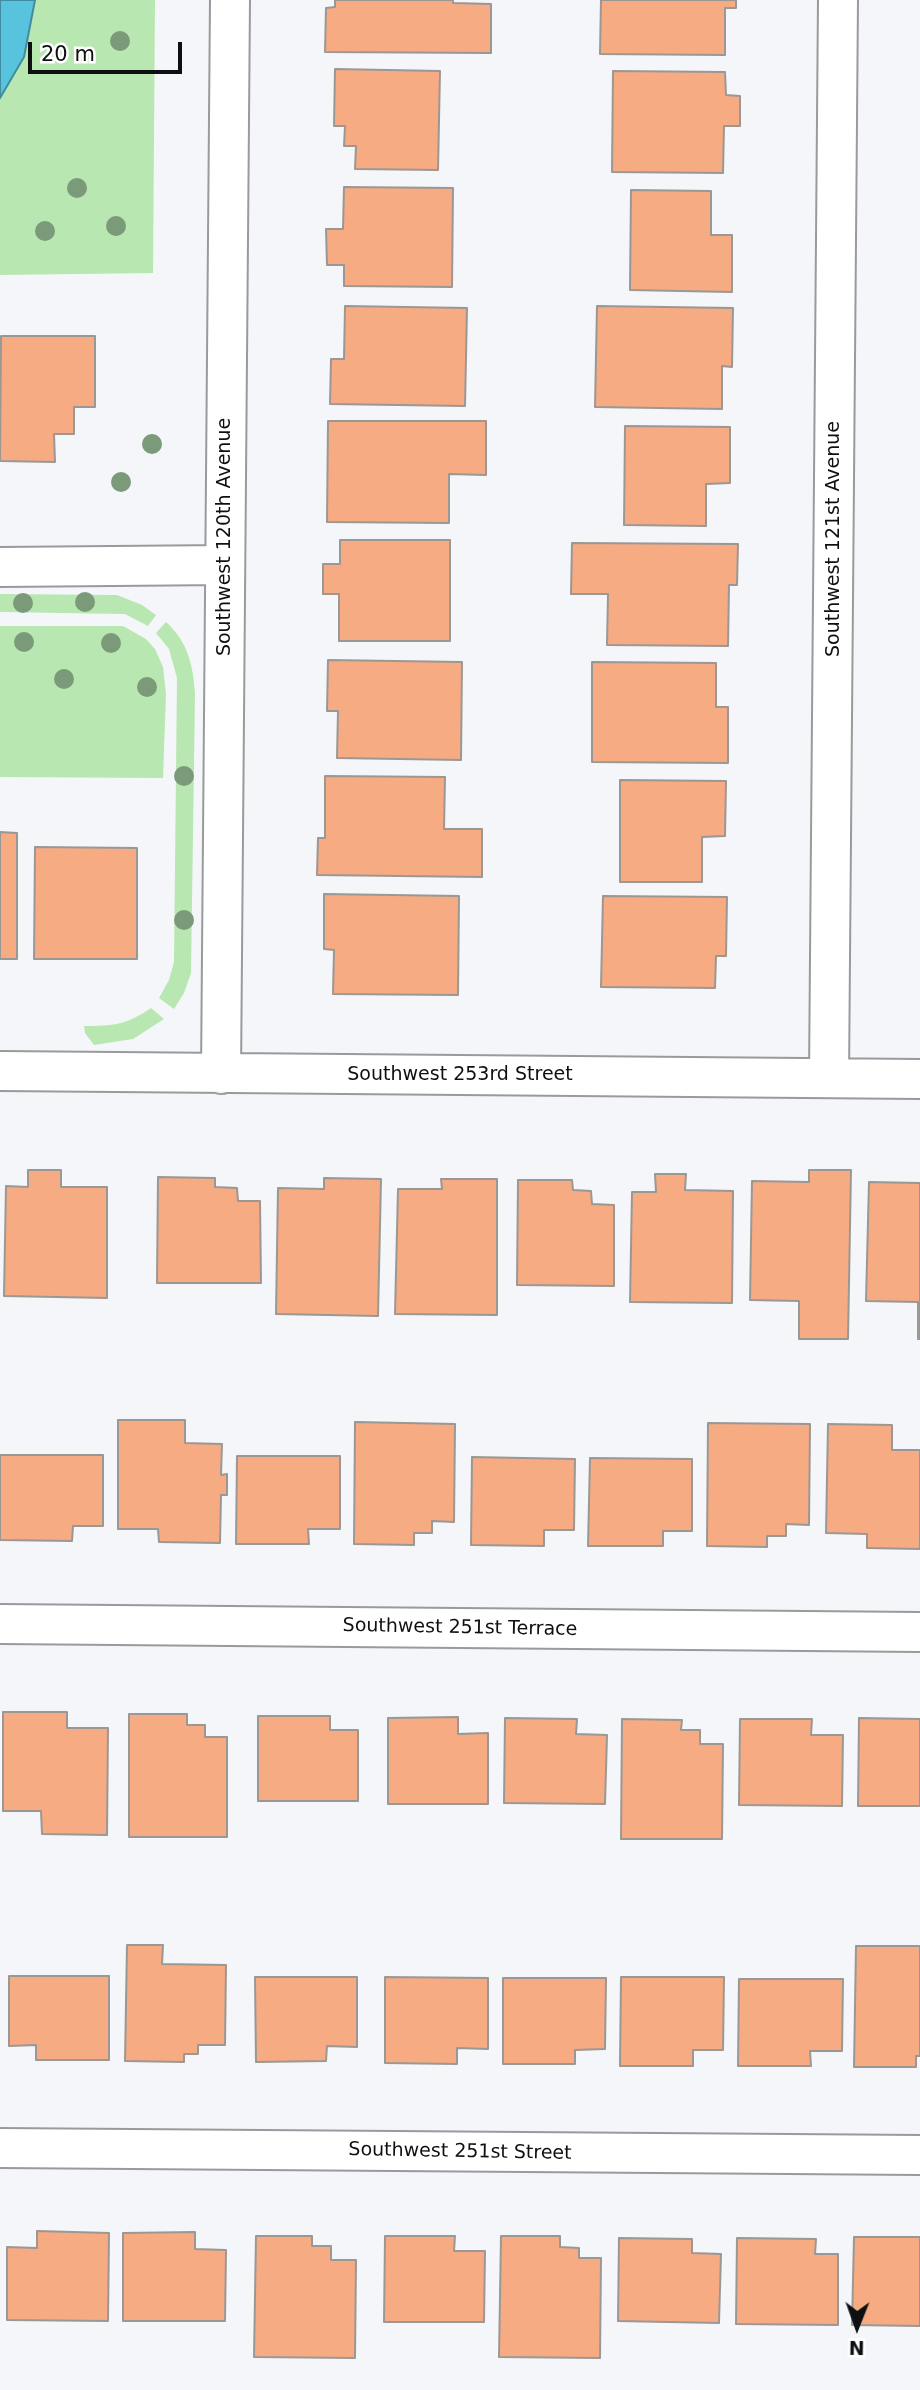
<!DOCTYPE html>
<style>
body{margin:0}
#map{position:relative;width:920px;height:2390px;overflow:hidden;background:#f4f6f9;font-family:"DejaVu Sans",sans-serif}
canvas{display:block}
.north{position:absolute;left:822px;top:2292px;width:70px;height:70px;-webkit-text-stroke:5px #fff;paint-order:stroke;rotate:181deg;font-size:19px;font-weight:700;line-height:28px;text-align:center;color:#0e0f10}
.north::after{content:'';display:block;margin:auto;width:24px;height:32px;background:#0e0f10;clip-path:polygon(50% 0,100% 100%,50% 72%,0 100%)}
.scale{position:absolute;left:28px;top:42px;width:154px;height:32px;box-sizing:border-box;border:4px solid #0e0f10;border-top:0;padding-left:9px;font-size:21px;line-height:24px;white-space:nowrap;color:#0e0f10;-webkit-text-stroke:5px #fff;paint-order:stroke}
</style>
<div id="map">
<canvas width="920" height="2390"></canvas>
<div class="north">N</div>
<div class="scale">20 m</div>
</div>
<script>
const ctx = document.querySelector('canvas').getContext('2d');
ctx.lineJoin = 'round';
function fill(path, color) { ctx.fillStyle = color; ctx.fill(path, 'evenodd'); }
function strokePath(path, color, width, dash) { ctx.strokeStyle = color; ctx.lineWidth = width; ctx.lineCap = dash ? 'butt' : 'round'; ctx.setLineDash(dash || []); ctx.stroke(path); }
function label(font, color, halo, rows, align = 'center') {
  ctx.font = font + ' "DejaVu Sans",sans-serif'; ctx.lineWidth = 7; ctx.setLineDash([]); ctx.textBaseline = 'middle'; ctx.strokeStyle = halo; ctx.fillStyle = color; for (const [text, x, y, turn = 0] of rows) {
    ctx.save(); ctx.translate(x, y); ctx.rotate((+turn || 0) * Math.PI / 180); ctx.textAlign = isNaN(turn) ? turn : align; if (halo) ctx.strokeText(text, 0, 0); ctx.fillText(text, 0, 0); ctx.restore();
  }
}
const green = new Path2D(`
 M 35,0 L 155,0 L 153,273 L 0,275 L 0,98 L 24,57 Z
 M 0,594 L 117,595 L 142,605 L 156,615 L 148,626 L 125,614 L 0,612 Z
 M 166,622 C 188,642 193,665 195,693 L 191,973 L 184,993 L 174,1009 L 159,998 L 169,980 L 174,962 L 177,678 L 169,649 L 156,633 Z
 M 0,626 L 123,626 L 146,639 L 155,649 L 163,667 L 166,694 L 163,778 L 0,777 Z
 M 151,1008 L 164,1019 L 133,1039 L 94,1045 L 85,1033 L 84,1026 C 113,1026 126,1025 151,1008 Z`);
const water = new Path2D(`
 M 0,0 L 35,0 L 24,57 L 0,98 Z`);
const building = new Path2D(`
 M 335,0 L 453,0 L 453,3 L 491,4 L 491,53 L 325,52 L 326,8 L 335,7 Z
 M 601,0 L 736,0 L 736,8 L 725,8 L 725,55 L 600,54 Z
 M 335,69 L 440,71 L 438,170 L 355,169 L 356,146 L 344,146 L 345,126 L 334,126 Z
 M 613,71 L 725,72 L 726,95 L 740,96 L 740,126 L 724,126 L 723,173 L 612,172 Z
 M 344,187 L 453,188 L 452,287 L 344,286 L 344,265 L 327,265 L 326,229 L 343,229 Z
 M 631,190 L 711,191 L 711,235 L 732,235 L 732,292 L 630,290 Z
 M 345,306 L 467,308 L 465,406 L 330,404 L 331,359 L 344,359 Z
 M 597,306 L 733,308 L 732,367 L 722,366 L 722,409 L 595,407 Z
 M 1,336 L 95,336 L 95,407 L 74,407 L 74,434 L 54,434 L 55,462 L 0,461 Z
 M 328,421 L 486,421 L 486,475 L 449,474 L 449,523 L 327,522 Z
 M 625,426 L 730,427 L 730,483 L 706,484 L 706,526 L 624,525 Z
 M 340,540 L 450,540 L 450,641 L 339,641 L 339,594 L 323,594 L 323,564 L 340,564 Z
 M 572,543 L 738,544 L 737,585 L 729,585 L 728,646 L 607,645 L 608,594 L 571,594 Z
 M 328,660 L 462,662 L 461,760 L 337,758 L 338,711 L 327,711 Z
 M 592,662 L 716,663 L 716,707 L 728,707 L 728,763 L 592,762 Z
 M 325,776 L 445,777 L 444,829 L 482,829 L 482,877 L 317,875 L 318,838 L 325,838 Z
 M 620,780 L 726,781 L 725,836 L 702,837 L 702,882 L 620,882 Z
 M 0,832 L 17,833 L 17,959 L 0,959 Z
 M 35,847 L 137,848 L 137,959 L 34,959 Z
 M 324,894 L 459,896 L 458,995 L 333,994 L 334,950 L 324,949 Z
 M 603,896 L 727,897 L 726,956 L 716,956 L 715,988 L 601,987 Z
 M 28,1170 L 61,1170 L 61,1187 L 107,1187 L 107,1298 L 4,1296 L 6,1186 L 28,1187 Z
 M 809,1170 L 851,1170 L 848,1339 L 799,1339 L 799,1301 L 750,1300 L 752,1181 L 809,1182 Z
 M 655,1174 L 686,1174 L 685,1190 L 733,1191 L 732,1303 L 630,1302 L 632,1192 L 656,1192 Z
 M 158,1177 L 215,1178 L 215,1187 L 237,1188 L 238,1201 L 260,1201 L 261,1283 L 157,1283 Z
 M 324,1178 L 381,1179 L 378,1316 L 276,1314 L 278,1188 L 324,1189 Z
 M 441,1179 L 497,1179 L 497,1315 L 395,1314 L 398,1189 L 442,1189 Z
 M 518,1180 L 572,1180 L 573,1190 L 591,1191 L 592,1204 L 614,1205 L 614,1286 L 517,1285 Z
 M 869,1182 L 920,1183 L 920,1339 L 918,1339 L 918,1302 L 866,1301 Z
 M 118,1420 L 185,1420 L 185,1443 L 222,1444 L 221,1475 L 227,1474 L 227,1495 L 221,1495 L 220,1543 L 159,1542 L 158,1529 L 118,1529 Z
 M 355,1422 L 455,1424 L 454,1522 L 432,1521 L 432,1533 L 414,1533 L 414,1545 L 354,1544 Z
 M 708,1423 L 810,1424 L 809,1525 L 786,1524 L 786,1536 L 767,1536 L 767,1547 L 707,1546 Z
 M 828,1424 L 892,1425 L 892,1450 L 920,1450 L 920,1549 L 867,1548 L 867,1534 L 826,1533 Z
 M 0,1455 L 103,1455 L 103,1526 L 73,1526 L 72,1541 L 0,1540 Z
 M 237,1456 L 340,1456 L 340,1529 L 308,1529 L 309,1544 L 236,1544 Z
 M 472,1457 L 575,1459 L 574,1530 L 544,1530 L 544,1546 L 471,1545 Z
 M 590,1458 L 692,1459 L 692,1531 L 663,1531 L 663,1546 L 588,1546 Z
 M 3,1712 L 67,1712 L 67,1728 L 108,1728 L 107,1835 L 42,1834 L 41,1811 L 3,1811 Z
 M 129,1714 L 187,1714 L 187,1725 L 205,1725 L 205,1737 L 227,1737 L 227,1837 L 129,1837 Z
 M 258,1716 L 330,1716 L 330,1730 L 358,1730 L 358,1801 L 258,1801 Z
 M 458,1717 L 458,1734 L 488,1733 L 488,1804 L 388,1804 L 388,1718 Z
 M 505,1718 L 577,1719 L 576,1734 L 607,1735 L 605,1804 L 504,1803 Z
 M 859,1718 L 920,1719 L 920,1806 L 858,1806 Z
 M 622,1719 L 682,1720 L 681,1730 L 700,1730 L 700,1744 L 723,1744 L 722,1839 L 621,1839 Z
 M 740,1719 L 812,1719 L 811,1735 L 843,1735 L 842,1806 L 739,1805 Z
 M 127,1945 L 163,1945 L 162,1964 L 226,1965 L 225,2045 L 198,2045 L 198,2054 L 184,2054 L 184,2062 L 125,2061 Z
 M 856,1946 L 920,1946 L 920,2056 L 916,2056 L 916,2067 L 854,2067 Z
 M 9,1976 L 109,1976 L 109,2060 L 36,2060 L 36,2045 L 9,2046 Z
 M 255,1977 L 357,1977 L 357,2047 L 327,2046 L 326,2061 L 256,2062 Z
 M 385,1977 L 488,1978 L 488,2049 L 457,2048 L 457,2064 L 385,2063 Z
 M 621,1977 L 724,1977 L 723,2050 L 693,2050 L 693,2066 L 620,2066 Z
 M 503,1978 L 606,1978 L 605,2049 L 575,2050 L 575,2064 L 503,2064 Z
 M 739,1979 L 843,1979 L 842,2051 L 810,2051 L 811,2066 L 738,2066 Z
 M 37,2231 L 109,2233 L 108,2321 L 7,2320 L 7,2247 L 37,2248 Z
 M 195,2232 L 195,2249 L 226,2250 L 225,2321 L 123,2321 L 123,2233 Z
 M 256,2236 L 312,2236 L 312,2246 L 331,2246 L 331,2260 L 356,2260 L 355,2358 L 254,2357 Z
 M 385,2236 L 455,2236 L 454,2251 L 485,2251 L 484,2322 L 384,2322 Z
 M 501,2236 L 560,2236 L 560,2247 L 579,2248 L 579,2258 L 601,2258 L 600,2358 L 499,2357 Z
 M 854,2237 L 920,2237 L 920,2326 L 852,2325 Z
 M 619,2238 L 692,2239 L 692,2253 L 721,2254 L 719,2323 L 618,2321 Z
 M 737,2238 L 816,2239 L 815,2254 L 838,2254 L 838,2325 L 736,2324 Z`);
const minor = new Path2D(`
 M 0,567 L 225,565
 M 0,1071 L 920,1079
 M 221,1074 L 230,0
 M 829,1078 L 838,0
 M 0,1624 L 920,1632
 M 0,2148 L 920,2155`);
const trees = [
 [120,41],
 [77,188],
 [116,226],
 [45,231],
 [152,444],
 [121,482],
 [85,602],
 [23,603],
 [24,642],
 [111,643],
 [64,679],
 [147,687],
 [184,776],
 [184,920]
];
const streetNames = [
 ["Southwest 120th Avenue",225,537,-90],
 ["Southwest 121st Avenue",834,539,-90],
 ["Southwest 253rd Street",460,1075],
 ["Southwest 251st Terrace",460,1628,1],
 ["Southwest 251st Street",460,2152,1]
];
fill(green, '#b8e7b1');
fill(water, '#57c3dc');
strokePath(water, '#418d9f', 2);
fill(building, '#f7ab82');
strokePath(building, '#9b9795', 2);
strokePath(minor, '#989a9d', 42);
strokePath(minor, '#fff', 38);
ctx.fillStyle = '#7b9a7a';
for (const [x, y] of trees) { ctx.beginPath(); ctx.arc(x, y, 10, 0, 2 * Math.PI); ctx.fill(); }
label('19px', '#0e0f10', '#fff', streetNames);
</script>
